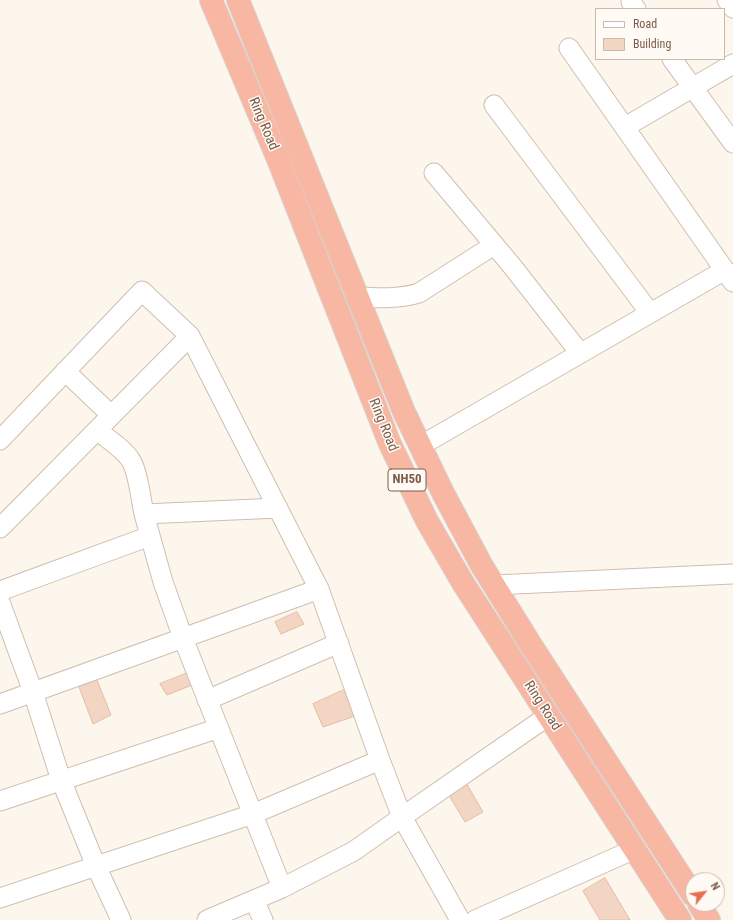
<!DOCTYPE html>
<style>
body{margin:0}
#map{position:relative;width:733px;height:920px;overflow:hidden;background:#fdf6ec;font-family:"Roboto Condensed",sans-serif}
canvas{display:block}
.legend{position:absolute;left:595px;top:8px;width:130px;height:52px;box-sizing:border-box;background:#fffaf3;border:1px solid #cabbb1;margin:0;padding:5px 7px;list-style:none;font-size:12px;color:#7a5c4d}
.legend li{display:flex;align-items:center;gap:8px;height:20px}
.legend b{width:20px;border:1px solid #cabbb1}
.north{position:absolute;left:685px;top:872px;width:40px;height:40px;box-sizing:border-box;background:#fffaf3;border:1px solid #cabbb1;border-radius:50%;rotate:60deg;font-size:11px;font-weight:700;line-height:16px;text-align:center;color:#7a5c4d}
.north::after{content:'';display:block;margin:auto;width:14px;height:18px;background:#e76f51;clip-path:polygon(50% 0,100% 100%,50% 72%,0 100%)}
</style>
<div id="map">
<canvas width="733" height="920"></canvas>
<ul class="legend">
<li><b style="height:5px;background:#fff"></b>Road</li>
<li><b style="height:11px;background:#f3d5c3"></b>Building</li>
</ul>
<div class="north">N</div>
</div>
<script>
const ctx = document.querySelector('canvas').getContext('2d');
ctx.lineJoin = 'round';
function fill(path, color) { ctx.fillStyle = color; ctx.fill(path, 'evenodd'); }
function strokePath(path, color, width, dash) { ctx.strokeStyle = color; ctx.lineWidth = width; ctx.lineCap = dash ? 'butt' : 'round'; ctx.setLineDash(dash || []); ctx.stroke(path); }
function label(font, color, halo, rows, align = 'center') {
  ctx.font = font + ' "Roboto Condensed",sans-serif'; ctx.lineWidth = 3; ctx.setLineDash([]); ctx.textBaseline = 'middle'; ctx.strokeStyle = halo; ctx.fillStyle = color; for (const [text, x, y, turn = 0] of rows) {
    ctx.save(); ctx.translate(x, y); ctx.rotate((+turn || 0) * Math.PI / 180); ctx.textAlign = isNaN(turn) ? turn : align; if (halo) ctx.strokeText(text, 0, 0); ctx.fillText(text, 0, 0); ctx.restore();
  }
}
const building = new Path2D(`
 M 297,612 L 304,624 L 281,634 L 275,622 Z
 M 190,672 L 197,683 L 167,695 L 160,684 Z
 M 97,680 L 111,715 L 93,724 L 79,687 Z
 M 344,690 L 349,702 L 356,699 L 361,714 L 323,727 L 313,704 Z
 M 465,781 L 483,812 L 465,822 L 447,792 Z
 M 605,878 L 630,920 L 600,920 L 583,891 Z`);
const minor = new Path2D(`
 M 727,0 L 733,8
 M 631,2 L 636,9
 M 569,48 L 733,282
 M 672,59 L 733,143
 M 494,105 L 650,313
 M 625,127 L 733,64
 M 434,173 L 512,266 L 580,353
 M 359,297 C 379,298 399,299 419,293 L 494,245
 M 65,371 L 111,415
 M 97,430 C 107,439 122,447 130,459 C 138,470 141,500 144,514
 M 0,440 L 142,291 L 190,336 L 319,589 L 380,760 L 402,817 L 460,920
 M 420,446 L 725,270
 M 278,508 L 144,514 L 163,582 L 183,638 L 282,888 L 354,851 L 402,817 L 548,716
 M 0,528 L 190,336
 M 494,585 L 733,574
 M 0,591 L 150,536
 M 0,602 L 33,692 L 61,780 L 96,866 L 121,920
 M 207,700 L 339,643
 M 0,704 L 319,589
 M 0,801 L 219,728
 M 0,898 L 253,814 L 380,760
 M 254,900 L 263,920
 M 207,920 L 282,888
 M 475,920 L 635,849`);
const highway = new Path2D(`
 M 211,0 L 278,159 L 390,444 L 427,521 L 463,583 L 680,920
 M 238,0 L 404,412 L 443,493 L 482,566 L 531,645 L 693,895
 M 699,904 L 709,920`);
const shields = [
 [407,480,38]
];
const shieldNames = [
 ["NH50",407,480]
];
const streetNames = [
 ["Ring Road",263,124,67],
 ["Ring Road",383,425,68],
 ["Ring Road",542,706,57]
];
fill(building, '#f3d5c3');
strokePath(building, '#e6bba3', 1);
strokePath(minor, '#d1beb0', 21);
strokePath(highway, '#dad1cd', 24);
strokePath(minor, '#fff', 19);
strokePath(highway, '#f7b7a3', 22);
for (const [x, y, w] of shields) { const box = new Path2D(); box.roundRect(x - w / 2, y - 11, w, 22, 3); ctx.fillStyle = '#fffaf3'; ctx.fill(box); strokePath(box, '#7a5c4d', 1); }
label('bold 13px', '#7a5c4d', null, shieldNames);
label('14px', '#7a5c4d', '#fffaf3', streetNames);
</script>
